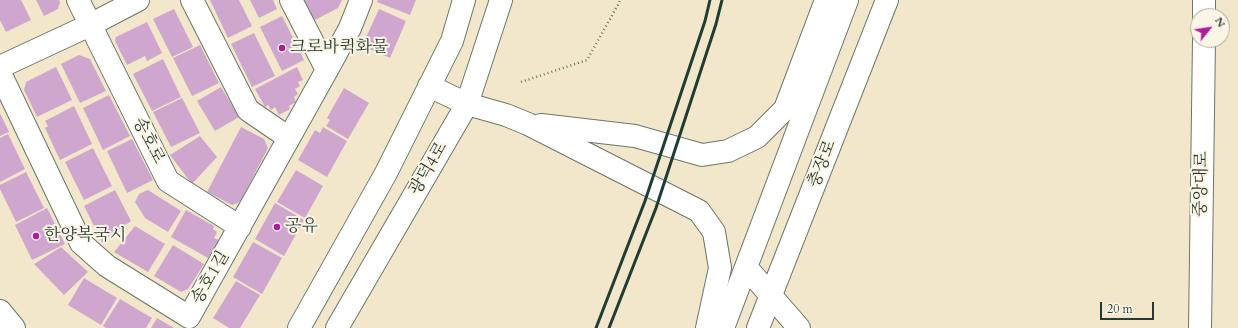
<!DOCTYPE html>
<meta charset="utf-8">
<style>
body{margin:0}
#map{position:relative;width:1238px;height:328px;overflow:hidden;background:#f2e7cb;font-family:Cardo,serif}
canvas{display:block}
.north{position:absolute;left:1190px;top:8px;width:40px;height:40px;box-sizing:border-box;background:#fcf5e5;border:1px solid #a4ab9e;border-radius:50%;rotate:60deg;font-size:11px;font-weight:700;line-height:16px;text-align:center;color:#1f3d34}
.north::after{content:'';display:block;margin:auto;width:14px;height:18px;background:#b5179e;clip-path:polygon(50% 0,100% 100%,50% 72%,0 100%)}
.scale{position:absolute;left:1100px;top:302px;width:54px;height:18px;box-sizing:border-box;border:2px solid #1f3d34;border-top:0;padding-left:5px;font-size:12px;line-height:14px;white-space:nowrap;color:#1f3d34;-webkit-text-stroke:3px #fcf5e5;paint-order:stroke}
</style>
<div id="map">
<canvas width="1238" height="328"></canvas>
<div class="north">N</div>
<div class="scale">20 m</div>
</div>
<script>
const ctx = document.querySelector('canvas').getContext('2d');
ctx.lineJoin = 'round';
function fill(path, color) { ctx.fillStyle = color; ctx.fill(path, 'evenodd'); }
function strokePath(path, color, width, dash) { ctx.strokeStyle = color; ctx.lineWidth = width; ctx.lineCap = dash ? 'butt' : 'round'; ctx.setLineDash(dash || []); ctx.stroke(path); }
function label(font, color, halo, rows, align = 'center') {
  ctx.font = font + ' Cardo,"Noto Serif KR",serif'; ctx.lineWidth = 4; ctx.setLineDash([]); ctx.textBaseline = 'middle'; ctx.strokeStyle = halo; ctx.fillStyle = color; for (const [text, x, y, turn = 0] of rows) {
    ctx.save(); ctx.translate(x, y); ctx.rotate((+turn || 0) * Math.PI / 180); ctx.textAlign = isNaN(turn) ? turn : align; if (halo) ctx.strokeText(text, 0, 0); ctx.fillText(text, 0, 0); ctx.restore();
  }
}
const building = new Path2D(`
 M 0,0 L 21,0 L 31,20 L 6,32 L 0,20 Z
 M 36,0 L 59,0 L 60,2 L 58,9 L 44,16 Z
 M 210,0 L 239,0 L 252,26 L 228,38 Z
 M 250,0 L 273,0 L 277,9 L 259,18 Z
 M 303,0 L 342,0 L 338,8 L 313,21 Z
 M 378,0 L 416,0 L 410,15 L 377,2 Z
 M 174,9 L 193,47 L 172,57 L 153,19 Z
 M 379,9 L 406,21 L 390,58 L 362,46 Z
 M 282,16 L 304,60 L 282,71 L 260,27 Z
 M 147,22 L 162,53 L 147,61 L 145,56 L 127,65 L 115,41 L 116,37 Z
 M 254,33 L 275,76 L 252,87 L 231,44 Z
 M 200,45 L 219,83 L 192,96 L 173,58 Z
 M 79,55 L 90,59 L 106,91 L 80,103 L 61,64 Z
 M 163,59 L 181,97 L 152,111 L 133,74 Z
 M 56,67 L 72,100 L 37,117 L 24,90 L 26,82 Z
 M 297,67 L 303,80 L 298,82 L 300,86 L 295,89 L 298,94 L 294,97 L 296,102 L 289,106 L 290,109 L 279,115 L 275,107 L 271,110 L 268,105 L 265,107 L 255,89 Z
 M 221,87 L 239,117 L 215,131 L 197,101 Z
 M 344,88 L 369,103 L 348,139 L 326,126 L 330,120 L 327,118 Z
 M 109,95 L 130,136 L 103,150 L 83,108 Z
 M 182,98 L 200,133 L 171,147 L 153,112 Z
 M 74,106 L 92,144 L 60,160 L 45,128 L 48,126 L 45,121 Z
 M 0,113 L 9,132 L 0,136 Z
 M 241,127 L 264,139 L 268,148 L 240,202 L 232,205 L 207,192 Z
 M 323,127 L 347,141 L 327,177 L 298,160 L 315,130 L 320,133 Z
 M 8,134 L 25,169 L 0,182 L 0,138 Z
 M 200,136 L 217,157 L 192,184 L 170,155 Z
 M 132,139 L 153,180 L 127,193 L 107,151 Z
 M 93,148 L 112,186 L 84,200 L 65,162 Z
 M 296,170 L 323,186 L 305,218 L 277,202 Z
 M 26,172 L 44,208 L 16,222 L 0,189 L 0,185 Z
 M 115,190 L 131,221 L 102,242 L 84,206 Z
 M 148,190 L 181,211 L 168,232 L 145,218 L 135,202 L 139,194 Z
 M 275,203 L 304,220 L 284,256 L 255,239 Z
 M 47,208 L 65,244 L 32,260 L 15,225 Z
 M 186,210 L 214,226 L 213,229 L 217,232 L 214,238 L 219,240 L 208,258 L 171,237 Z
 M 135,226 L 165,244 L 148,272 L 114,252 Z
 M 253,242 L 282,258 L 262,294 L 233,277 Z
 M 173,245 L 204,264 L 188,289 L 181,292 L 154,276 Z
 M 61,247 L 88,272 L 64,295 L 34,264 Z
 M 84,278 L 117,298 L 101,325 L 68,305 Z
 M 236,281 L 260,295 L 240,328 L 229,328 L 213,318 Z
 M 120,299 L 152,318 L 146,328 L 106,328 L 103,326 Z
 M 157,318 L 174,328 L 151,328 Z`);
const path = new Path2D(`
 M 521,82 L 587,60 L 619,3 L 620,0`);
const minor = new Path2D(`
 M 78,0 L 168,181 L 240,227
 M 192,0 L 248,110 L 289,138
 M 291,0 L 327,70
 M 0,67 L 90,25 L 138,0
 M 0,73 L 81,243 L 107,266 L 189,317 L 327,70 L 350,28 L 361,0
 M 746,267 L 799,328
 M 723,328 L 847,0
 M 758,328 L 887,0`);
const major = new Path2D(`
 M 1204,0 L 1204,16
 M 845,3 L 846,0
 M 429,86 L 467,104 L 506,115 L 528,124 L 699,211 L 714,232 L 720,268 L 707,328
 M 541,125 L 635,136 L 702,155 L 728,151 L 757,137 L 785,109 L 826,0
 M 0,311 L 14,328
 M 299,328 L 386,173 L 452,41 L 464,0
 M 337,328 L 467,104 L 501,0
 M 1200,328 L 1204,40`);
const rail = new Path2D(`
 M 596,328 L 645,201 L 705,21 L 710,0
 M 609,328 L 656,208 L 716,24 L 722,0`);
const markers = [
 [282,48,4,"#b5179e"],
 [277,227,4,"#b5179e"],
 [36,236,4,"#b5179e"]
];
const poiNames = [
 ["크로바퀵화물",290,48],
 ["공유",285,227],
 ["한양복국시",44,236]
];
const streetNames = [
 ["송호로",148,141,63],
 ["충장로",823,164,-69],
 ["광덕4로",429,169,-60],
 ["중앙대로",1202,184,-89],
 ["송호1길",211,278,-60]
];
fill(building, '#cfa7ce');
strokePath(minor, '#697869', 24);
strokePath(major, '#697869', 24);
strokePath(path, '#697869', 2.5, [1, 3]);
strokePath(minor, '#fff', 22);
strokePath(major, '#fff', 22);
strokePath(rail, '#1f3d34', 3);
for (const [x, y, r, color] of markers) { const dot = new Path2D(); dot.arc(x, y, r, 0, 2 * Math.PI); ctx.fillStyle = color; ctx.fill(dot); strokePath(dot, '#fcf5e5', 1.5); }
label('17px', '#1f3d34', '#fcf5e5', poiNames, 'left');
label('17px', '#1f3d34', '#fcf5e5', streetNames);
</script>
